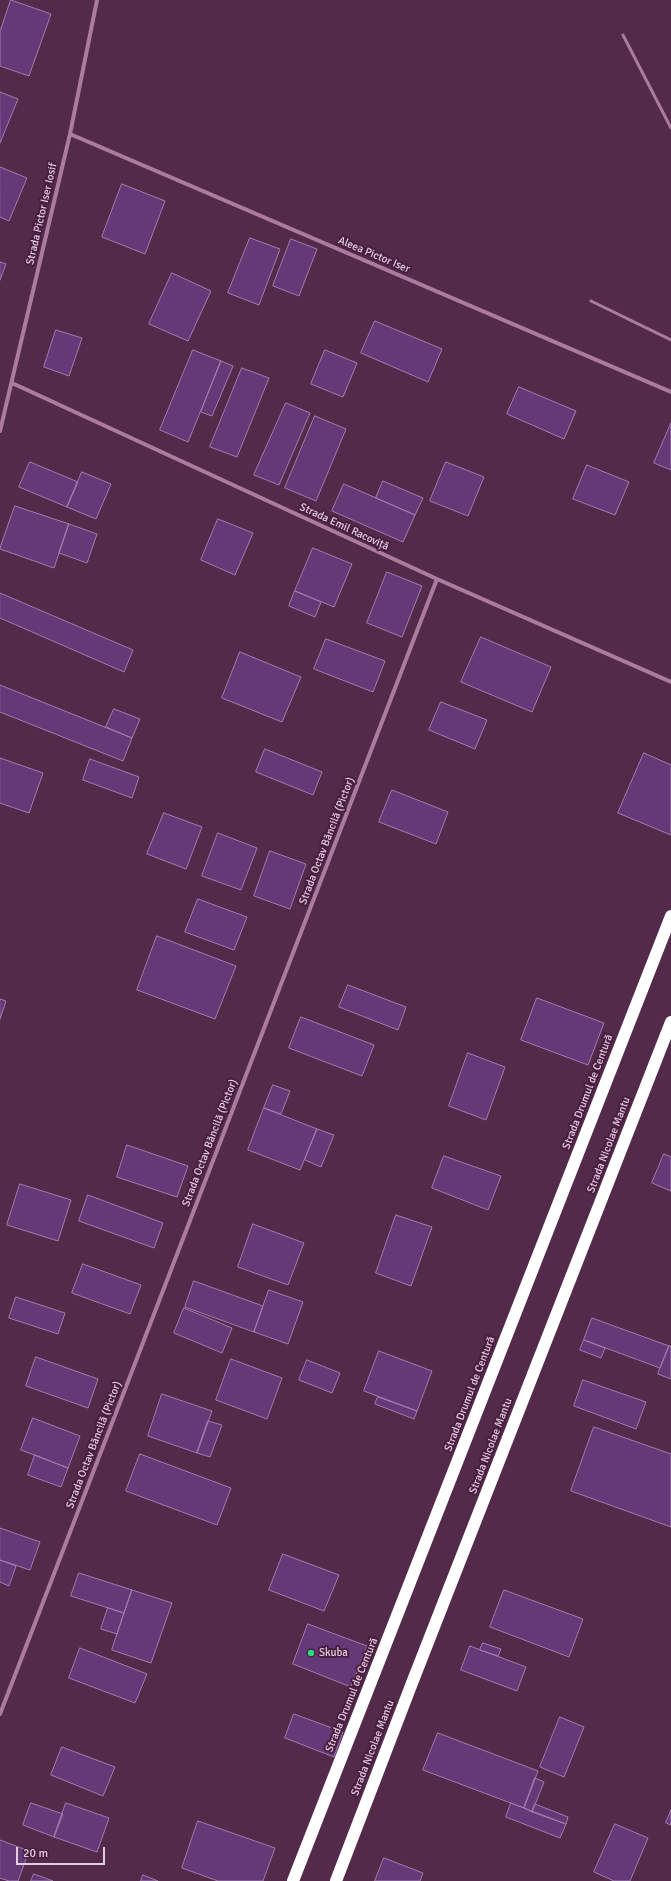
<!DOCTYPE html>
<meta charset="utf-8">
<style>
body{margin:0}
#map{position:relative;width:671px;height:1881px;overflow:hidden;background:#542a4b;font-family:Signika,sans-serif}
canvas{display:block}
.scale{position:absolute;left:16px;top:1847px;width:89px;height:18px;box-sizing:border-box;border:2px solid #e6ccdf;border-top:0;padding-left:5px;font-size:12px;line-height:14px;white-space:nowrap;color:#e6ccdf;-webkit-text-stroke:3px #481f40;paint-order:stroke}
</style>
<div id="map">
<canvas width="671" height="1881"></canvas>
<div class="scale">20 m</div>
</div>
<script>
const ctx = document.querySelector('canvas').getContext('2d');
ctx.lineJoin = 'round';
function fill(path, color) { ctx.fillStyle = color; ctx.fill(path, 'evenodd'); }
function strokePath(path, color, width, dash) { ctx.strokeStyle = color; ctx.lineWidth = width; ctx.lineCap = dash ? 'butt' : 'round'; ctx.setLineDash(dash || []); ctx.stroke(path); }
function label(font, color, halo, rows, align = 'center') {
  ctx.font = font + ' Signika,sans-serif'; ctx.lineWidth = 4; ctx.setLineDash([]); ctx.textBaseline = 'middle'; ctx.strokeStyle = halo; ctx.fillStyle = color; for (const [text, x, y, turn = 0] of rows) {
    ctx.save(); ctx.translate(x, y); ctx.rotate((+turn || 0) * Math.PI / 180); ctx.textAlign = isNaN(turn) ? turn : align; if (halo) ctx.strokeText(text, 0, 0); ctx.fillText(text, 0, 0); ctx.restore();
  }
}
const building = new Path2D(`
 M 11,0 L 51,14 L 29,76 L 0,66 L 0,32 Z
 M 0,92 L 18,99 L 0,143 Z
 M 0,167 L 27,178 L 9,221 L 0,217 Z
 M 122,184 L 165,201 L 145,254 L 102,237 Z
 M 250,238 L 280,249 L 259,305 L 228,293 Z
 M 291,239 L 317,249 L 299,296 L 273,286 Z
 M 0,262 L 6,264 L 0,280 Z
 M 172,273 L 211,291 L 188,341 L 149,324 Z
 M 375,321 L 442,349 L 428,382 L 361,353 Z
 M 56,330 L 82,338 L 69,376 L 44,367 Z
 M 193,350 L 221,361 L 188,442 L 160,430 Z
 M 325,350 L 357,363 L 343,397 L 311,384 Z
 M 221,361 L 233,366 L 212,416 L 201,412 Z
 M 242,368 L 269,378 L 237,457 L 210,447 Z
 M 519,387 L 576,411 L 564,439 L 507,414 Z
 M 286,403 L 310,413 L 279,485 L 254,475 Z
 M 315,416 L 346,429 L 316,501 L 285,488 Z
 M 671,423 L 671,470 L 654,463 Z
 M 30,462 L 78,482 L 67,507 L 19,487 Z
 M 446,462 L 484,477 L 468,516 L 430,501 Z
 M 587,465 L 629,482 L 615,515 L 573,499 Z
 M 82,472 L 111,484 L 96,519 L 67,507 Z
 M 383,481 L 423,498 L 415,515 L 376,498 Z
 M 344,484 L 415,515 L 403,542 L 332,511 Z
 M 15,506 L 69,524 L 54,568 L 0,549 Z
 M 218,519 L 253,533 L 235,575 L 201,560 Z
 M 69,524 L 97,534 L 87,563 L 59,553 Z
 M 313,548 L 352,564 L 334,607 L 295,591 Z
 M 387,572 L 422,586 L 402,637 L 367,623 Z
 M 295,591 L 321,602 L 315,617 L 289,606 Z
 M 0,593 L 133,650 L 124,672 L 0,618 Z
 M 481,637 L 551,667 L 532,712 L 461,682 Z
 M 326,639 L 385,661 L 373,692 L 314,669 Z
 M 240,652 L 301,677 L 282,722 L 222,698 Z
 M 0,685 L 132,738 L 123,761 L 0,712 Z
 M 441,702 L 487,720 L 475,749 L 429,730 Z
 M 114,709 L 140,719 L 132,738 L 106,727 Z
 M 265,749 L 322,772 L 313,795 L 256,772 Z
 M 644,753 L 671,765 L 671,835 L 618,813 Z
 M 0,758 L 43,773 L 29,813 L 0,803 Z
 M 90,759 L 139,777 L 132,798 L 83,780 Z
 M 392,790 L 448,812 L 436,844 L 379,822 Z
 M 164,813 L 202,827 L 186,869 L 147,854 Z
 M 218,833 L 257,848 L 241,890 L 202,876 Z
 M 270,851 L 306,864 L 290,909 L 254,896 Z
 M 198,899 L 247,917 L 234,950 L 185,932 Z
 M 157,936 L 236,966 L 215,1019 L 137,990 Z
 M 348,985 L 406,1007 L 398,1030 L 339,1007 Z
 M 537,998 L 604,1023 L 588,1065 L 521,1040 Z
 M 0,999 L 6,1001 L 0,1019 Z
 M 301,1017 L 374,1045 L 362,1076 L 289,1048 Z
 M 468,1053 L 505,1067 L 486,1120 L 449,1106 Z
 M 273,1085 L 290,1091 L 281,1114 L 264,1108 Z
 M 264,1108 L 317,1129 L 300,1170 L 248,1150 Z
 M 317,1129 L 334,1135 L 321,1167 L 305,1160 Z
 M 127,1145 L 188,1166 L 177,1197 L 117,1177 Z
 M 664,1154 L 671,1157 L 671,1191 L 652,1183 Z
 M 444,1156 L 501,1176 L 488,1210 L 432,1188 Z
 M 20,1184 L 71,1200 L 58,1241 L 7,1225 Z
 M 88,1195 L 163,1223 L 154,1248 L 79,1221 Z
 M 396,1215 L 432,1227 L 411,1286 L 376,1273 Z
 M 253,1224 L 304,1243 L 288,1285 L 238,1267 Z
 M 83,1264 L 141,1285 L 130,1314 L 72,1293 Z
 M 194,1281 L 263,1306 L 254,1332 L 185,1307 Z
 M 269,1290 L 303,1302 L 288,1344 L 254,1332 Z
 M 16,1297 L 65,1313 L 58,1334 L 9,1318 Z
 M 184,1308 L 232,1328 L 222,1353 L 174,1333 Z
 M 592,1318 L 669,1346 L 660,1368 L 584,1340 Z
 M 584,1340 L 605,1348 L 601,1358 L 580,1350 Z
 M 669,1346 L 671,1346 L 671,1379 L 658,1374 Z
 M 379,1351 L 432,1371 L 417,1411 L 364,1391 Z
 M 36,1357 L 98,1379 L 88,1408 L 26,1386 Z
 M 231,1359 L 282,1378 L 267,1419 L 216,1400 Z
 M 307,1360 L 340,1373 L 332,1393 L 299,1380 Z
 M 583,1380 L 646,1402 L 636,1429 L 574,1406 Z
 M 162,1394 L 212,1411 L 197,1453 L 148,1436 Z
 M 378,1397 L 417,1411 L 414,1419 L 375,1404 Z
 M 33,1418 L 80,1436 L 68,1468 L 21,1450 Z
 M 208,1421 L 222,1425 L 210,1457 L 197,1453 Z
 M 594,1427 L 671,1454 L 671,1527 L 571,1491 Z
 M 140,1454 L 231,1488 L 217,1525 L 126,1491 Z
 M 35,1455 L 68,1468 L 61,1487 L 28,1475 Z
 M 0,1528 L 40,1542 L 30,1570 L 0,1560 Z
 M 283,1554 L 339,1575 L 324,1611 L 269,1590 Z
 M 0,1560 L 16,1566 L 9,1586 L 0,1582 Z
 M 79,1573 L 132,1590 L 124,1613 L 71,1596 Z
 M 132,1590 L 172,1603 L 151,1663 L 112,1650 Z
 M 504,1590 L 583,1619 L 569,1657 L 490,1627 Z
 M 108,1608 L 124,1613 L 117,1634 L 101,1629 Z
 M 308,1624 L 367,1646 L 351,1687 L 293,1664 Z
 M 483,1643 L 501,1649 L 498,1656 L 480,1650 Z
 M 470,1646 L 526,1667 L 517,1691 L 461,1670 Z
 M 80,1648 L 147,1674 L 135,1703 L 69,1678 Z
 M 294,1714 L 343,1732 L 334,1757 L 285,1738 Z
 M 560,1717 L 584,1727 L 564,1777 L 540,1767 Z
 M 438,1733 L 538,1771 L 524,1808 L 423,1770 Z
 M 62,1747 L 115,1767 L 103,1796 L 51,1775 Z
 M 535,1778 L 544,1782 L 532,1812 L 524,1808 Z
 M 31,1803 L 63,1814 L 54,1837 L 23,1825 Z
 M 66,1803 L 109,1818 L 97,1852 L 54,1837 Z
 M 511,1803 L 566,1824 L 560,1838 L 506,1817 Z
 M 535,1804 L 568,1817 L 566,1824 L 532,1812 Z
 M 671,1810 L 671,1825 L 666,1823 Z
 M 198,1821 L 275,1848 L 263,1881 L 218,1881 L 182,1868 Z
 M 615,1824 L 648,1838 L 630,1881 L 614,1881 L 594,1872 Z
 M 0,1840 L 29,1851 L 18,1881 L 9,1881 L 0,1878 Z
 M 384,1858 L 423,1873 L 420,1881 L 375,1881 Z
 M 34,1874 L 53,1881 L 31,1881 Z
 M 143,1875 L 158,1881 L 141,1881 Z`);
const lane = new Path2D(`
 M 623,35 L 671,128
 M 591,301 L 671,340`);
const street = new Path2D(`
 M 70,134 L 671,392
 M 12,383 L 437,579 L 671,682
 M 0,431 L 70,134 L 97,0
 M 0,1714 L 437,579`);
const highway = new Path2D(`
 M 293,1881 L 671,916
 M 336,1881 L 412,1683 L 671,1022`);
const markers = [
 [311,1653,4,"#2dd884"]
];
const streetNames = [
 ["Strada Pictor Iser Iosif",42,214,-77],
 ["Aleea Pictor Iser",374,255,23],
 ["Strada Emil Racoviță",344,527,25],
 ["Strada Octav Băncilă (Pictor)",327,841,-69],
 ["Strada Drumul de Centură",588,1092,-69],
 ["Strada Octav Băncilă (Pictor)",210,1143,-69],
 ["Strada Nicolae Mantu",609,1145,-69],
 ["Strada Drumul de Centură",470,1394,-69],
 ["Strada Octav Băncilă (Pictor)",94,1445,-69],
 ["Strada Nicolae Mantu",491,1446,-69],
 ["Strada Drumul de Centură",352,1695,-68],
 ["Strada Nicolae Mantu",373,1748,-69]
];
const poiNames = [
 ["Skuba",319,1653]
];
fill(building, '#653877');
strokePath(building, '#9f7fae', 1);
strokePath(lane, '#ab7ba0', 3);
strokePath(street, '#ab7ba0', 4);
strokePath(highway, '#fff', 12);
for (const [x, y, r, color] of markers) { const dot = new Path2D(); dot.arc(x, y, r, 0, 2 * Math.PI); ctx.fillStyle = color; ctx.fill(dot); strokePath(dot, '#481f40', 1.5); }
label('11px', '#e6ccdf', '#481f40', streetNames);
label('11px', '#e6ccdf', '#481f40', poiNames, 'left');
</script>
